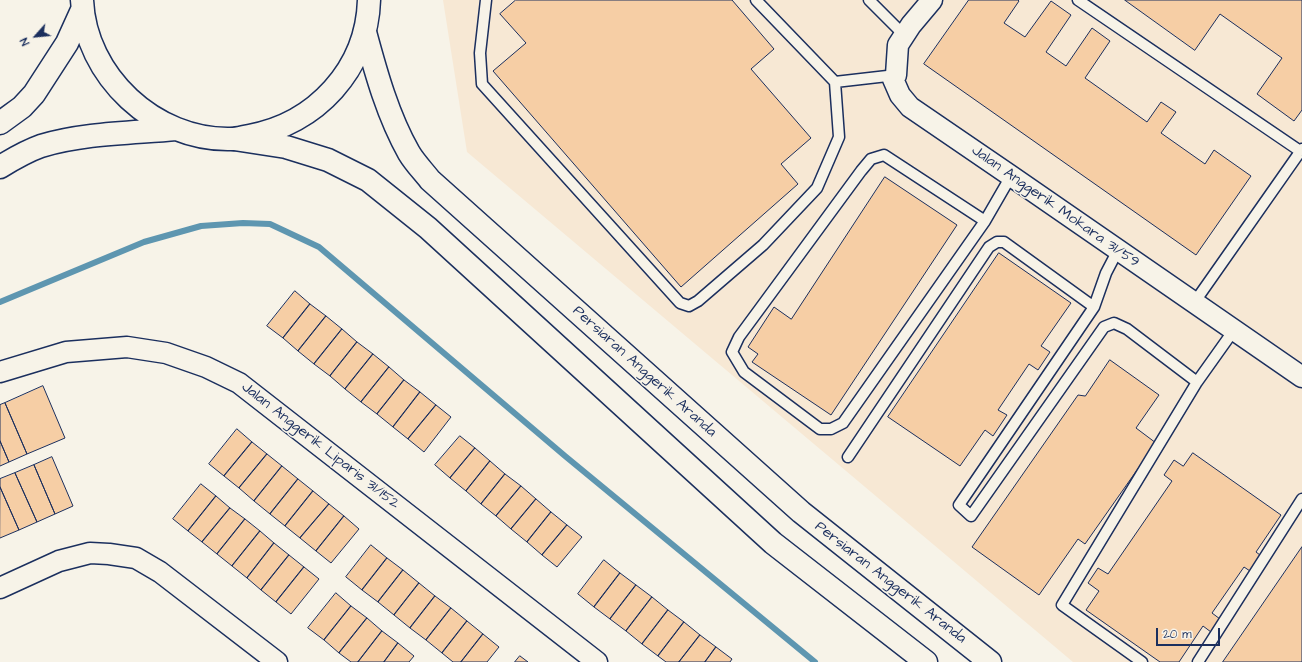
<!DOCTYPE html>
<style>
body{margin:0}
#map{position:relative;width:1302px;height:662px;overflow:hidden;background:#f7f3e8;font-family:"Architects Daughter",sans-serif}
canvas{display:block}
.north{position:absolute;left:16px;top:16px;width:40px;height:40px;-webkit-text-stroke:3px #f7f3e8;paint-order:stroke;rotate:243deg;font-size:11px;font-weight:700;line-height:16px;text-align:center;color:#1b2f5e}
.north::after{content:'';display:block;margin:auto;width:14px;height:18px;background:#1b2f5e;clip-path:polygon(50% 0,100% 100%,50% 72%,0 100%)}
.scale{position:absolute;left:1156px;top:628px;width:64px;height:18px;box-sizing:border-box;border:2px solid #1b2f5e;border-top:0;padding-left:5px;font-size:12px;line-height:14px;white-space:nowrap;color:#1b2f5e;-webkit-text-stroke:3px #f7f3e8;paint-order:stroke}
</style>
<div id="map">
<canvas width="1302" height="662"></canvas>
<div class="north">N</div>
<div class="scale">20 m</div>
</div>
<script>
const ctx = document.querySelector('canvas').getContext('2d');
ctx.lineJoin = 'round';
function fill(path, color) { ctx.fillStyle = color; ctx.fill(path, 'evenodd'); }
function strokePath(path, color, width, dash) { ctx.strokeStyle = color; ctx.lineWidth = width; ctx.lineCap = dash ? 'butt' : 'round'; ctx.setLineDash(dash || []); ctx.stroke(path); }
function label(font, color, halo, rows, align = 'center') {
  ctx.font = font + ' "Architects Daughter",sans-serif'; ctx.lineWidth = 3; ctx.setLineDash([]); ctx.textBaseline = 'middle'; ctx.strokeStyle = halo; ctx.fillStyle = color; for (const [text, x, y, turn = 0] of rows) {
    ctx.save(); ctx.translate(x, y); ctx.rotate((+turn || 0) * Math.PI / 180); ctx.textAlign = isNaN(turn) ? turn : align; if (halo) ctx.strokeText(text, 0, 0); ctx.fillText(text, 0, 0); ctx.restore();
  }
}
const built = new Path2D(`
 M 443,0 L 1302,0 L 1302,662 L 1073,662 L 467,152 Z`);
const stream = new Path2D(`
 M 0,302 L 144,242 L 201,226 L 243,223 L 270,224 L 319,247 L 565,456 L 815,662`);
const building = new Path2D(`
 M 516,0 L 732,0 L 774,49 L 751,69 L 811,138 L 781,164 L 798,184 L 681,287 L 493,71 L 526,43 L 500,14 Z
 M 969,0 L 1018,0 L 1019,1 L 1004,23 L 1025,37 L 1051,1 L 1071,15 L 1046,52 L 1066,66 L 1092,28 L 1110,41 L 1085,78 L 1147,122 L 1161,102 L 1176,112 L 1161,133 L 1205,164 L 1214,150 L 1251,176 L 1196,255 L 924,64 Z
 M 1125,0 L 1302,0 L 1302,110 L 1294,121 L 1257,94 L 1282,58 L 1220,14 L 1195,50 Z
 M 885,177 L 957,225 L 831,415 L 752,362 L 758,354 L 748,347 L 774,307 L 791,319 Z
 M 999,253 L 1071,303 L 1041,346 L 1050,352 L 1038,370 L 1029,364 L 998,410 L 1007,415 L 993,436 L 985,430 L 960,466 L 888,417 Z
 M 295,291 L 310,304 L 283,338 L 267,326 Z
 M 310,304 L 326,316 L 298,351 L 283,338 Z
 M 326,316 L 342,329 L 314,364 L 298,351 Z
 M 342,329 L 357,342 L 330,376 L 314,364 Z
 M 357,342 L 373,354 L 345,389 L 330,376 Z
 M 373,354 L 389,367 L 361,402 L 345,389 Z
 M 1110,360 L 1159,395 L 1136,428 L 1156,443 L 1085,544 L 1078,539 L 1039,595 L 972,547 L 1078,395 L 1085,396 Z
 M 389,367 L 404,380 L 377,414 L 361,402 Z
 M 404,380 L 420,392 L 393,427 L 377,414 Z
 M 43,386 L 65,438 L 27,454 L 5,403 Z
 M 420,392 L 436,405 L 408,439 L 393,427 Z
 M 5,403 L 27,454 L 9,462 L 0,441 L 0,405 Z
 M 436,405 L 451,417 L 424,452 L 408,439 Z
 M 237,429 L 252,442 L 224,476 L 209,464 Z
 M 460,436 L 475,448 L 450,478 L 435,465 Z
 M 0,441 L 9,462 L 0,466 Z
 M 252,442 L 267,454 L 239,488 L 224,476 Z
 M 475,448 L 490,461 L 466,491 L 450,478 Z
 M 1193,453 L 1281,515 L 1256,552 L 1264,558 L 1253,573 L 1244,567 L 1212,613 L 1220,619 L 1211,632 L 1203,626 L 1179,662 L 1160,662 L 1086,610 L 1099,591 L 1088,583 L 1098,568 L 1108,574 L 1172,481 L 1164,475 L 1174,460 L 1183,466 Z
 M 267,454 L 282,466 L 254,501 L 239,488 Z
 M 52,457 L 73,506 L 55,514 L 34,465 Z
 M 490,461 L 505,474 L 481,504 L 466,491 Z
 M 34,465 L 55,514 L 37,522 L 15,473 Z
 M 282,466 L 298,479 L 270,514 L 254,501 Z
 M 15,473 L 37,522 L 19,530 L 0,487 L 0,479 Z
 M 505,474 L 521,486 L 496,516 L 481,504 Z
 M 298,479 L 313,491 L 285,526 L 270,514 Z
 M 201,484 L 216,496 L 188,531 L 173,519 Z
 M 521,486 L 536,499 L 511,529 L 496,516 Z
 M 0,487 L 19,530 L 0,538 Z
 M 313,491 L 329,504 L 300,538 L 285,526 Z
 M 216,496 L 230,508 L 202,542 L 188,531 Z
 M 536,499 L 551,512 L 527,542 L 511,529 Z
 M 329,504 L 344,516 L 316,551 L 300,538 Z
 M 230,508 L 245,519 L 217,554 L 202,542 Z
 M 551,512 L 567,525 L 542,555 L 527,542 Z
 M 344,516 L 359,529 L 331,563 L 316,551 Z
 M 245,519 L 260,531 L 232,566 L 217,554 Z
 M 567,525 L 582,537 L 557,567 L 542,555 Z
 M 260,531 L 274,543 L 247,578 L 232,566 Z
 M 274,543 L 289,555 L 261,590 L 247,578 Z
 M 371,545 L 387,558 L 362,590 L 346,577 Z
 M 1302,547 L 1302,662 L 1223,662 Z
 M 289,555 L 304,567 L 276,602 L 261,590 Z
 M 387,558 L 403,570 L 378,602 L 362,590 Z
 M 604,560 L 620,573 L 594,607 L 578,594 Z
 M 304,567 L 319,579 L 291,614 L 276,602 Z
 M 403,570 L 419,583 L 394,615 L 378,602 Z
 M 620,573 L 636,585 L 610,619 L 594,607 Z
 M 419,583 L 435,596 L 410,628 L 394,615 Z
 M 636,585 L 652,597 L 626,631 L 610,619 Z
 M 336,593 L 351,606 L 324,640 L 308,628 Z
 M 435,596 L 451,608 L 426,640 L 410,628 Z
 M 652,597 L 668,610 L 642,644 L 626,631 Z
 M 351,606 L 367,618 L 339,653 L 324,640 Z
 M 451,608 L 467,621 L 442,653 L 426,640 Z
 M 668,610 L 684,622 L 658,656 L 642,644 Z
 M 367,618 L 382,631 L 358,662 L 351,662 L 339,653 Z
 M 467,621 L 483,634 L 461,662 L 453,662 L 442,653 Z
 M 684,622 L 700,635 L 679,662 L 666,662 L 658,656 Z
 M 382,631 L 398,643 L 384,662 L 358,662 Z
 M 483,634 L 499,647 L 487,662 L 461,662 Z
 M 700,635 L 716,647 L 705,662 L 679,662 Z
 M 398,643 L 414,656 L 409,662 L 384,662 Z
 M 716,647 L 732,659 L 730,662 L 705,662 Z
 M 520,656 L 528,662 L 515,662 Z`);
const service = new Path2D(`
 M 486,0 L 480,53 L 482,84 L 680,303 L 689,306 L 698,301 L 763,245 L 817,188 L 839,137 L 835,82
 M 756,0 L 835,82 L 896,75
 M 869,0 L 904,35
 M 1078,0 L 1300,151
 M 985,221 L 884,155 L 871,159 L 861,171 L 739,337 L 732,352 L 744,372 L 820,429 L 831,429 L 843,423 L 985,221 L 1011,176
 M 1118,250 L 1106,273 L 1094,307 L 959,505 L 971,516 L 1104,327 L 1114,323 L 1127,329 L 1197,382
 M 1194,303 L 1302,149
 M 848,457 L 989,247 L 997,242 L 1004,242 L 1094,307
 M 1142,662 L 1062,605 L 1197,382 L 1234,330
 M 1198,662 L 1302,499`);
const minor = new Path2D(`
 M 932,0 L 911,25 L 898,45 L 896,75 L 893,79 L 900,95 L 910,107 L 1011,176 L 1302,377
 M 0,372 L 66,352 L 127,347 L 166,353 L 206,367 L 239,383 L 597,662
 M 0,588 L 59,561 L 90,553 L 109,554 L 136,558 L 160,572 L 277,662`);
const secondary = new Path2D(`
 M 365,32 C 376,73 388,116 409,153 C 415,163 423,171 430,180 L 801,512 L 990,662
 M 234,139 L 286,147 L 328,160 L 368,180 L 428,228 L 773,543 L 926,662`);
const primary = new Path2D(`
 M 82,0 C 85,76 155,141 231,139 C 237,139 243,137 249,136 C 316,124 367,69 369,0
 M 0,123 L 22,107 L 34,94 L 67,43 L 82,10
 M 0,167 C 13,159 27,151 41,146 C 84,133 133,133 176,129`);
const streetNames = [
 ["Jalan Anggerik Mokara 31/59",1055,207,35],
 ["Persiaran Anggerik Aranda",644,372,42],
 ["Jalan Anggerik Liparis 31/152",320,446,38],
 ["Persiaran Anggerik Aranda",890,583,38]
];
fill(built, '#f7e8d4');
strokePath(stream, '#5e96b0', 6);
fill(building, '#f6cea5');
strokePath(building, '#1b2f5e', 1);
strokePath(service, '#1b2f5e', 13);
strokePath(minor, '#1b2f5e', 23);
strokePath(secondary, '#1b2f5e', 25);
strokePath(primary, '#1b2f5e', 25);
strokePath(service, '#f7f3e8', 10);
strokePath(minor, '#f7f3e8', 20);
strokePath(secondary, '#f7f3e8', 22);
strokePath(primary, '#f7f3e8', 22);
label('15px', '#1b2f5e', '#f7f3e8', streetNames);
</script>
